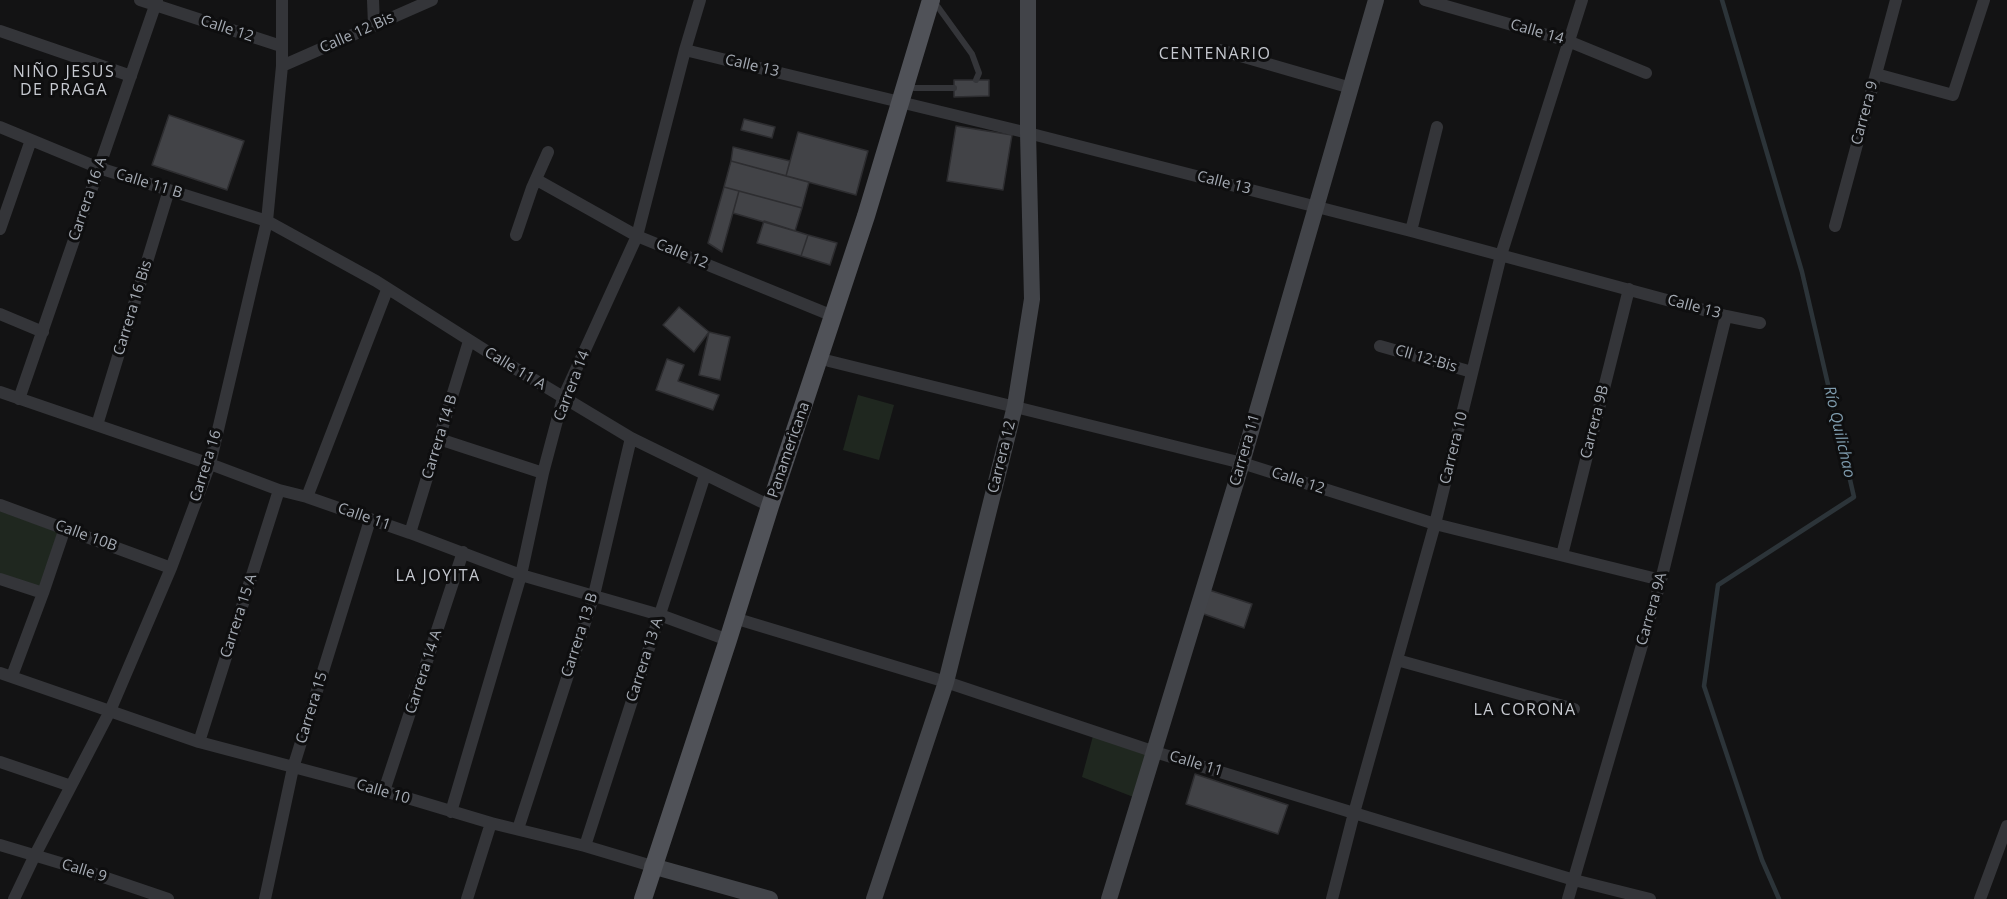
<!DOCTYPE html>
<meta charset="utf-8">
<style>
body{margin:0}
canvas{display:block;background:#131314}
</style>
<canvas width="2007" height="899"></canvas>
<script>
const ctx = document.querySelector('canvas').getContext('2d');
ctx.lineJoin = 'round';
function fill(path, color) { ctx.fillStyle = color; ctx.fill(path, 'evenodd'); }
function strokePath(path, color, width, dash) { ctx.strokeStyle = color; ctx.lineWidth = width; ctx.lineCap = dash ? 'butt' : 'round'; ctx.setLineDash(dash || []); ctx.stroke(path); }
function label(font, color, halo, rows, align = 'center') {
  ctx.font = font + ' "Open Sans",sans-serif'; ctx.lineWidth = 6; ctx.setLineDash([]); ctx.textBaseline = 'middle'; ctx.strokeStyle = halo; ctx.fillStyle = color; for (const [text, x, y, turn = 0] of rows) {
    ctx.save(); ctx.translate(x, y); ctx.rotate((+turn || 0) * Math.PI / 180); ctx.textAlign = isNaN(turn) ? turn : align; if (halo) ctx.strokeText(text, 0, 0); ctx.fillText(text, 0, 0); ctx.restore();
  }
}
const green = new Path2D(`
 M 858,395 L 894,405 L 879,460 L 843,450 Z
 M 0,511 L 58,532 L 39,590 L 0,577 Z
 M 1093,736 L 1150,754 L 1136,798 L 1082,777 Z`);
const stream = new Path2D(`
 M 1722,0 L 1802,272 L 1854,497 L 1718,585 L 1704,686 L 1762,860 L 1779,899`);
const building = new Path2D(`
 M 954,80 L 989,80 L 989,96 L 954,97 Z
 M 169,115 L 244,141 L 227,190 L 152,165 Z
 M 744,119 L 775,127 L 772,138 L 741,130 Z
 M 956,126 L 1012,135 L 1003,190 L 947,181 Z
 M 798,132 L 868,151 L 856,195 L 786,176 Z
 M 733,147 L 790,161 L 786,176 L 731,161 Z
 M 731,161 L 809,182 L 802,208 L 724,187 Z
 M 724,187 L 739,191 L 722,252 L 708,243 Z
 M 739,191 L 802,208 L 795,231 L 733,213 Z
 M 764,221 L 808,235 L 801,256 L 757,243 Z
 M 808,235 L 837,243 L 830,265 L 801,256 Z
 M 679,307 L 709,332 L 694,352 L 663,325 Z
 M 709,332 L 730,337 L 720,380 L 699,375 Z
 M 667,359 L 684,365 L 678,381 L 719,395 L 713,410 L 656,390 Z
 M 1206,589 L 1252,604 L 1244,628 L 1198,612 Z
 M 1195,774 L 1288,805 L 1278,834 L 1186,804 Z`);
const lane = new Path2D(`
 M 938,7 L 972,54 L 979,73 L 976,80
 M 914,88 L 954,88`);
const street = new Path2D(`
 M 140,0 L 281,46
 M 373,0 L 374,25
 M 1425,0 L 1568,41 L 1646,73
 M 0,31 L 131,76
 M 685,50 L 1028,133 L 1411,231 L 1726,316 L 1760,323
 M 1220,50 L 1351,88
 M 282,66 L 432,0
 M 1876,74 L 1953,95 L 1984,0
 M 0,127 L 99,168 L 267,221 L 376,281 L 488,352 L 631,438 L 770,506
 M 537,180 L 637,236 L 833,316
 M 1835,226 L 1896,0
 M 0,229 L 31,140
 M 1411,231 L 1437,127
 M 516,235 L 532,188 L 548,152
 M 0,314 L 43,332
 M 1380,346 L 1472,372
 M 829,361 L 1242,463 L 1435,524 L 1661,580
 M 0,392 L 210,464 L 279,490 L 307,497 L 410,533 L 521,575 L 660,615 L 728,640
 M 19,399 L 157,0
 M 97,425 L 169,190
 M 439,439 L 543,473
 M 307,497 L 387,290
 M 0,505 L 171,568
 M 410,533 L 469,341
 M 1562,555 L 1629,289
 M 0,579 L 43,593
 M 744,621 L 946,682 L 1155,752 L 1354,813 L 1574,880 L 1650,899
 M 1397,660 L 1574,709
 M 0,673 L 199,742 L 384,791 L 491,823 L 585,846 L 652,866
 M 12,676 L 43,593 L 65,528
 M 199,742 L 279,490
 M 0,762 L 71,786
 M 384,791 L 463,552
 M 451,812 L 521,575 L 543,473 L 563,398 L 637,236 L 685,50 L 700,0
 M 518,829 L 594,595 L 631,438
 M 0,845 L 77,868 L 168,899
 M 585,846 L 705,475
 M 14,899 L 34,857 L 110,711 L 171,568 L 210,464 L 267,221 L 282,66 L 282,0
 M 265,899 L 293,768 L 370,520
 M 467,899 L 491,823
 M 1332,899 L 1354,813 L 1435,524 L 1501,255 L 1582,0
 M 1568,899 L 1661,580 L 1726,316
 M 1980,899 L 2007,826`);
const secondary = new Path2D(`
 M 652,866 L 770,899
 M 874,899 L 946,682 L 1015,406 L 1032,299 L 1028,133 L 1028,0
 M 1109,899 L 1242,463 L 1376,0`);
const primary = new Path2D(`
 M 643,899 L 728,640 L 770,506 L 866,216 L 931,0`);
const streetNames = [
 ["Calle 12",227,29,18],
 ["Calle 14",1537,32,16],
 ["Calle 12 Bis",357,33,-24],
 ["Calle 13",752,66,13],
 ["Carrera 9",1865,113,-75],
 ["Calle 13",1224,183,14],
 ["Calle 11 B",149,184,17],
 ["Carrera 16 A",88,199,-71],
 ["Calle 12",682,254,22],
 ["Calle 13",1694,307,15],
 ["Carrera 16 Bis",133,308,-73],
 ["Cll 12-Bis",1426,359,16],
 ["Calle 11 A",515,369,31],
 ["Carrera 14",572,386,-69],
 ["Carrera 9B",1595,422,-76],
 ["Carrera 14 B",440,437,-73],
 ["Carrera 10",1454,448,-76],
 ["Panamericana",789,450,-71],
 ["Carrera 11",1245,450,-74],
 ["Carrera 12",1002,457,-76],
 ["Carrera 16",206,466,-73],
 ["Calle 12",1298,481,18],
 ["Calle 11",364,517,19],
 ["Calle 10B",86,536,20],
 ["Carrera 9A",1652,609,-74],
 ["Carrera 15 A",239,616,-72],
 ["Carrera 13 B",580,635,-72],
 ["Carrera 13 A",645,660,-72],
 ["Carrera 14 A",424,672,-72],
 ["Carrera 15",312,708,-73],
 ["Calle 11",1196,764,17],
 ["Calle 10",383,792,16],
 ["Calle 9",84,871,17]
];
const neighbourhoodNames = [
 ["CENTENARIO",1215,54],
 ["NIÑO JESUS",64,72],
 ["DE PRAGA",64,90],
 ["LA JOYITA",438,576],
 ["LA CORONA",1525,710]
];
const waterNames = [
 ["Río Quilichao",1839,432,77]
];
fill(green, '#1f271f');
strokePath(stream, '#2c3439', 4.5);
fill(building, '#424347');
strokePath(building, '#2d2d30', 1.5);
strokePath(lane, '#343539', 6);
strokePath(street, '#343539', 12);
strokePath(secondary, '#424449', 16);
strokePath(primary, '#505258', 18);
label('15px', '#a5abb4', '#0e0e0f', streetNames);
ctx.letterSpacing = '1.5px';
label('16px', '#c6c9d0', '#0e0e0f', neighbourhoodNames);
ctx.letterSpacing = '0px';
label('italic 16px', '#7e9bad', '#0e0e0f', waterNames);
</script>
